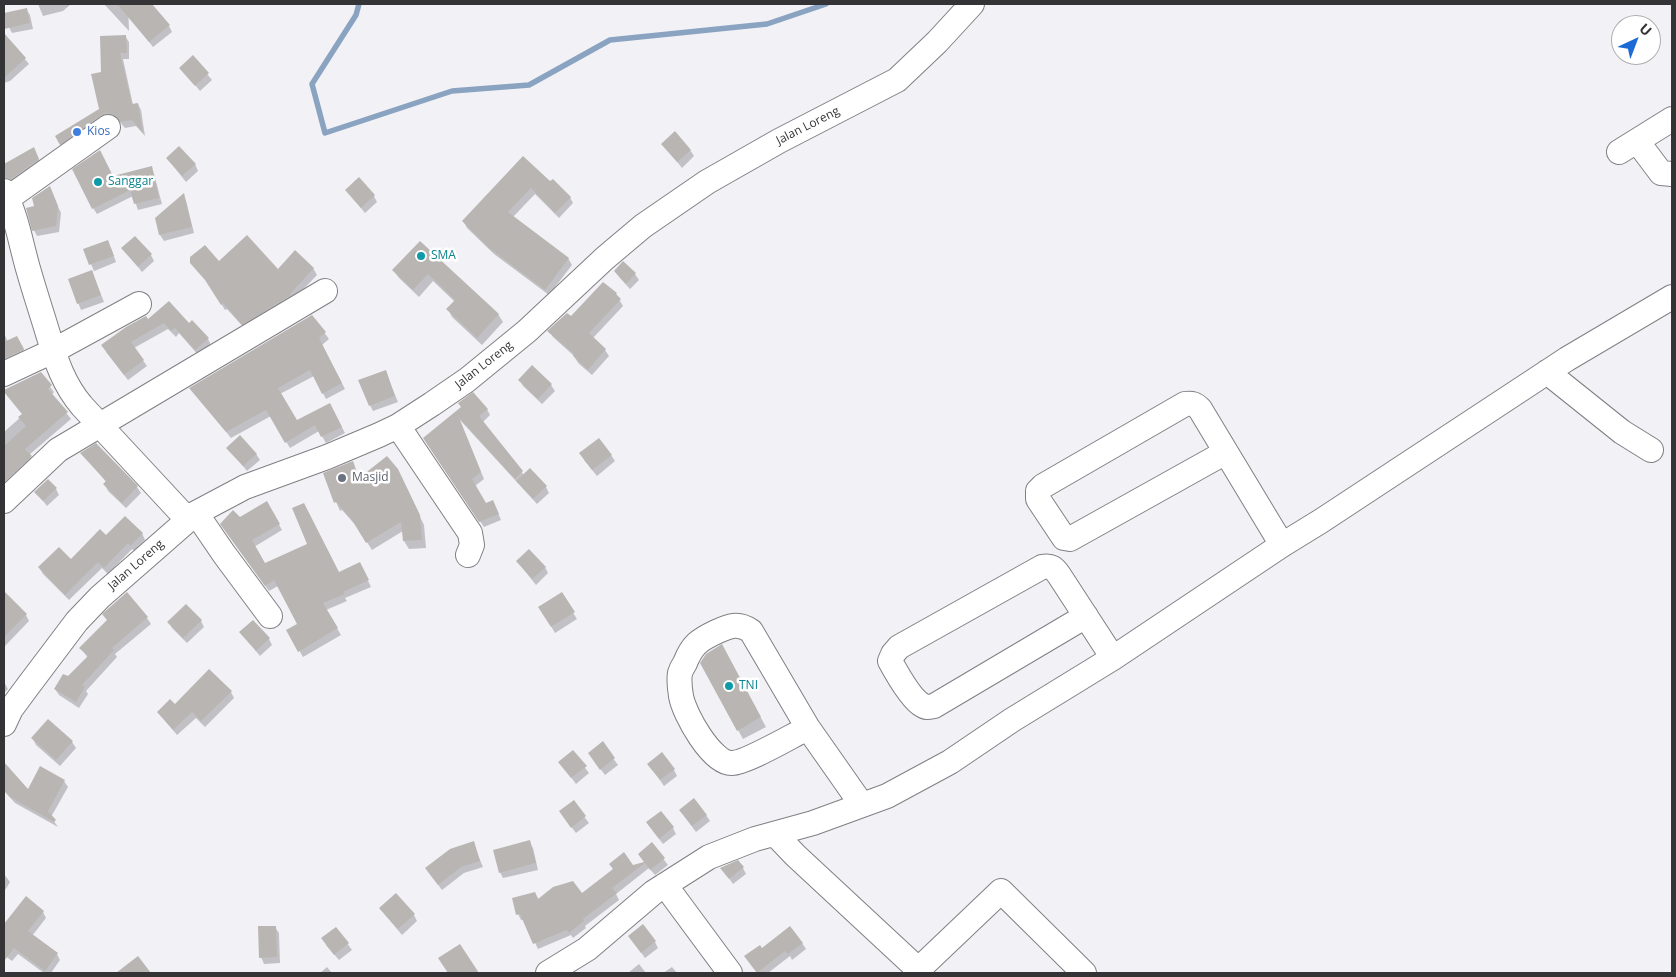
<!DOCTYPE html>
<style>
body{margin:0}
#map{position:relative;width:1676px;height:977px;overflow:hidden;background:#f2f1f6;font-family:"Open Sans",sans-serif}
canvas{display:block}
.frame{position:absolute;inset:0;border:5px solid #343436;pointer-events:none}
.north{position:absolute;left:1611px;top:15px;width:50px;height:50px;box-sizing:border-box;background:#fff;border:1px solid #aeaeaf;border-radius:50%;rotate:43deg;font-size:14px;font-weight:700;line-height:20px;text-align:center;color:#343436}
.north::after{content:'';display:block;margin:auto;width:18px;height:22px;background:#1b6ad5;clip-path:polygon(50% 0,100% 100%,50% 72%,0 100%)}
</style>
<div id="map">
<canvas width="1676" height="977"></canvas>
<div class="frame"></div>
<div class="north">U</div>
</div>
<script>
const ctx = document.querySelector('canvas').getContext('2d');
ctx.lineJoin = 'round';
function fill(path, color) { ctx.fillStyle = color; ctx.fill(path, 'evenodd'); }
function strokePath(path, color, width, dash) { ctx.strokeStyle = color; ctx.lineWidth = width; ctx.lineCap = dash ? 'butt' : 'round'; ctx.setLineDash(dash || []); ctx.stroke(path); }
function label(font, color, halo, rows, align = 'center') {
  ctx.font = font + ' "Open Sans",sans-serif'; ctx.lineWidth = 5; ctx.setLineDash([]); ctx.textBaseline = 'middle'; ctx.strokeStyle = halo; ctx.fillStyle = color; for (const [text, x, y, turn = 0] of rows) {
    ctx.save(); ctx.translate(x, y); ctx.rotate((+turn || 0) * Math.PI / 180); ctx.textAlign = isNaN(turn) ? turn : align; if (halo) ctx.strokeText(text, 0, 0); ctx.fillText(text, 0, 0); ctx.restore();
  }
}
const shadow = new Path2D(`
 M 38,4 L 71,4 L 63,11 L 43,16 Z
 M 104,4 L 128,4 L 129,31 Z
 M 26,9 L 30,15 L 33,29 L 12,33 L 9,27 Z
 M 134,23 L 169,26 L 172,32 L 153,47 Z
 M 125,36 L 129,42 L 129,59 L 123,59 L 133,105 L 138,104 L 141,110 L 145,136 L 136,126 L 125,128 L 119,121 L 110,119 L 64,150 L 57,137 L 100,110 L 102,73 Z
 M 10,41 L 29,64 L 10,81 L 4,83 L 4,46 Z
 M 193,57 L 212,80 L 200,91 L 181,68 Z
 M 663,144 L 690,150 L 694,156 L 682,168 Z
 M 34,149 L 42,166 L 9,183 L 4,175 L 4,166 Z
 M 167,158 L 195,164 L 198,171 L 186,182 Z
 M 524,158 L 550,183 L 570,197 L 573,203 L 559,218 L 535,194 L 513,217 L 568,258 L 572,265 L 549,295 L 494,254 L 467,228 L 464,222 Z
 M 151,168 L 154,174 L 162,204 L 138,210 L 133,196 L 97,214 L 93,208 L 113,177 Z
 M 346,190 L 374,196 L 377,202 L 365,213 Z
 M 52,193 L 61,213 L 59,232 L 37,236 L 34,230 L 35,207 Z
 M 183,195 L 186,201 L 194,233 L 164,241 L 160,235 Z
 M 420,243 L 498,314 L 503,322 L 482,345 L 452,317 L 448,309 L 455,302 L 433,281 L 419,297 L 399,278 L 394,271 Z
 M 111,248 L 116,262 L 92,272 L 104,302 L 81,310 L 69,279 L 94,271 L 85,250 Z
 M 123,248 L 151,255 L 154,261 L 142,272 Z
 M 192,263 L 219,263 L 278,271 L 313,268 L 317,275 L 293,300 L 246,330 L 227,309 L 225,310 L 211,287 Z
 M 623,263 L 635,274 L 639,280 L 630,289 L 619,277 L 615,271 Z
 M 603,284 L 616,294 L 623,306 L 593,338 L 605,350 L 609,356 L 592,375 L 578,363 L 574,356 L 553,337 L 549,331 L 571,318 Z
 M 312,316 L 329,339 L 322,345 L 345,389 L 326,399 L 314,376 L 280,394 L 296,421 L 333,410 L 345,433 L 326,443 L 319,431 L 290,448 L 271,416 L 231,438 L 191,388 Z
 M 148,321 L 189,324 L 208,339 L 211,345 L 199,356 L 179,333 L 176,337 L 168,329 L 134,348 L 147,366 L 128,380 L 106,352 Z
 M 4,333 L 8,342 L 22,346 L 28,358 L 4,370 Z
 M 532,367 L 551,385 L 555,391 L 542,404 L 523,386 L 520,380 Z
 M 385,371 L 398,402 L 373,411 L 370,405 Z
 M 40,374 L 54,392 L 52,395 L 71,419 L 29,455 L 34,463 L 12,484 L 8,480 L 4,485 L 4,432 L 23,415 L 4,391 Z
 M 462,408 L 487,409 L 490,415 L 482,423 L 524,475 L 546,487 L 549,493 L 537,504 L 460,420 L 484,479 L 475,486 L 486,505 L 496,508 L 501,520 L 484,527 L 428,445 Z
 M 96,445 L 137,487 L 141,493 L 126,508 L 108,491 L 105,485 L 107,483 L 82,453 Z
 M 228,448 L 256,454 L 260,460 L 247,471 Z
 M 611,455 L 615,461 L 597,476 L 584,460 Z
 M 352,463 L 360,479 L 402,479 L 424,525 L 426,548 L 409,549 L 404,541 L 403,531 L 372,550 L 358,528 L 342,510 L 340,511 L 324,474 Z
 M 56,489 L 59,495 L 47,506 L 36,492 Z
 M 267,503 L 282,530 L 254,547 L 265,565 L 339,573 L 363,570 L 371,587 L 345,598 L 347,601 L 326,610 L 341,635 L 303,657 L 288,631 L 299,624 L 278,586 L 269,591 L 225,530 L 240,519 Z
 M 142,533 L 145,540 L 134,551 L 132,549 L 108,574 L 102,568 L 69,600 L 43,574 L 39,567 L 71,561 L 106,537 Z
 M 517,561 L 545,567 L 548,573 L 536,585 Z
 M 4,593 L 26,615 L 29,621 L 5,646 Z
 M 561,594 L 577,619 L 555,633 L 540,607 Z
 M 147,618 L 151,624 L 115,654 L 117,657 L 86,691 L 88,694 L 79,708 L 59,695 L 55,689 L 88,658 L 81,648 Z
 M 201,621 L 204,627 L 187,643 L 172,628 L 169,622 Z
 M 241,633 L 269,639 L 272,645 L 260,656 Z
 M 727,656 L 766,727 L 743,739 L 738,730 Z
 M 4,682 L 8,689 L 4,693 Z
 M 231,692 L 234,698 L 205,727 L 196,718 L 177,735 L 158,712 L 175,705 Z
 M 48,721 L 72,742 L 76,748 L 60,766 L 36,745 L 33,739 Z
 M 602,743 L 618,765 L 605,775 L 593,759 Z
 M 573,752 L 589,773 L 576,784 L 564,768 Z
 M 649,764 L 674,770 L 677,776 L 664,786 Z
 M 5,766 L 28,791 L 64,781 L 68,787 L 51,817 L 58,827 L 15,803 L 4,791 L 4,767 Z
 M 573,802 L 589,823 L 576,833 L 560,812 Z
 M 706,815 L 710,821 L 696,832 L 684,816 Z
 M 647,823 L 673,828 L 676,834 L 663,844 Z
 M 529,842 L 533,848 L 538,870 L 503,878 L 500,872 Z
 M 473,843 L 483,867 L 464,873 L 442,890 L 430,874 Z
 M 652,844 L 668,865 L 655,875 L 649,868 L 616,894 L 619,900 L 585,926 L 586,928 L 573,938 L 571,935 L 538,949 L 524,920 L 521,920 L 518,914 L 535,893 L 539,900 L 582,895 L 614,870 L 610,864 L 633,867 L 645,863 Z
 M 722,868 L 743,868 L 746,874 L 733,884 Z
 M 4,874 L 10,882 L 4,892 Z
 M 26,898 L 43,912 L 46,918 L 32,936 L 57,954 L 60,960 L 51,973 L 44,973 L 18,954 L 12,961 L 4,955 L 4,926 Z
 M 380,909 L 414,915 L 417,921 L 402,935 Z
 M 275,927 L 279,933 L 280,963 L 264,964 L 261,957 Z
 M 336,928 L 352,950 L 339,960 L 326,945 Z
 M 630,937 L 655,942 L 658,948 L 645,958 Z
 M 802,943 L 806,949 L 792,960 L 790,956 L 768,973 L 758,973 L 750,963 L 762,950 Z
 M 639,964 L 646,973 L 628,973 Z
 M 327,967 L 332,973 L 320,973 Z
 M 672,967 L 677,973 L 663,973 Z`);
const stream = new Path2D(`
 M 359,4 L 356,15 L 312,84 L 325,133 L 452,91 L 529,85 L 610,40 L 767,24 L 826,4`);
const building = new Path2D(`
 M 117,4 L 152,4 L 170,25 L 149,42 Z
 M 27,8 L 30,23 L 4,29 L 4,13 Z
 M 4,33 L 26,58 L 4,78 Z
 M 126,35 L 127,53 L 120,53 L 132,104 L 138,103 L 143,133 L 132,120 L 120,122 L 114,115 L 106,113 L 100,116 L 60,145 L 55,136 L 99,109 L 91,74 L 101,72 L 100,36 Z
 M 193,55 L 209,73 L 195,86 L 179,68 Z
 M 675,131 L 691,150 L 677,162 L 661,144 Z
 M 179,146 L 196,164 L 182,176 L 166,158 Z
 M 34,147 L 39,159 L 11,179 L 4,177 L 4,164 Z
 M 100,150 L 113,176 L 152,166 L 159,198 L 134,204 L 130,190 L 92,209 L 72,169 Z
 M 523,156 L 550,181 L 553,179 L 571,197 L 555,213 L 531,188 L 508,212 L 569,258 L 545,290 L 489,248 L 462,221 Z
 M 359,177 L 375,195 L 361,208 L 345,190 Z
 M 50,186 L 58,206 L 56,226 L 32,231 L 26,208 L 34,206 L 32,198 Z
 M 184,193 L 192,227 L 159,235 L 155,218 Z
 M 247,235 L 278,269 L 295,250 L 314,268 L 290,294 L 291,295 L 242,325 L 223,303 L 221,305 L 205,280 L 190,263 L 190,257 L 205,245 L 219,261 Z
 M 135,236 L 152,254 L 138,267 L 121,248 Z
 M 108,240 L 114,256 L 89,265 L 83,249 Z
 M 420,241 L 499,314 L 477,338 L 446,309 L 455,300 L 428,274 L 413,290 L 392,270 Z
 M 623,261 L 636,273 L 626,284 L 614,271 Z
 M 92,270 L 101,295 L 77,304 L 68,279 Z
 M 603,282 L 617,293 L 616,294 L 621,299 L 589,333 L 606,349 L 588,370 L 573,356 L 574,354 L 547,331 L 567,313 L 571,316 Z
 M 169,301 L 189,323 L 192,320 L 209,338 L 195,350 L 175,328 L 171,331 L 164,323 L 131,342 L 144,360 L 124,375 L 101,345 L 126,327 L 146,316 L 148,319 Z
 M 312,315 L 326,332 L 319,338 L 342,383 L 322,394 L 310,370 L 278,388 L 297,420 L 330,403 L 342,427 L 321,437 L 315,425 L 285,443 L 266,410 L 226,432 L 189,388 Z
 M 17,336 L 24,349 L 4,359 L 4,342 Z
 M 532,365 L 552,384 L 538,399 L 518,380 Z
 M 386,370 L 395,396 L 369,406 L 358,380 Z
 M 41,372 L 52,385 L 48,389 L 68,412 L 25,449 L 32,456 L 4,482 L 4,446 L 26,426 L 18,417 L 22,414 L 4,392 L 4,390 Z
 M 473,392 L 488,409 L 479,416 L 523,471 L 515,479 L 459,418 L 481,472 L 472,479 L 486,503 L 493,500 L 499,514 L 479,522 L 423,438 L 461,407 L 458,403 Z
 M 240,435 L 257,454 L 243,466 L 226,448 Z
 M 599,438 L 612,455 L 592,470 L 579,453 Z
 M 96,443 L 138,486 L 122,503 L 103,484 L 106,481 L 80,453 Z
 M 387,456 L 398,469 L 420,515 L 422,540 L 403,541 L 401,522 L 366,543 L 352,520 L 336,502 L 334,503 L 323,473 L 353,461 L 359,478 Z
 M 530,468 L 547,486 L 533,499 L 516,481 Z
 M 48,479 L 57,488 L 43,501 L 34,492 Z
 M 267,501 L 280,524 L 252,540 L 265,563 L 307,544 L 292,508 L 304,503 L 339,572 L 360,562 L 369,580 L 343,592 L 345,594 L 323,603 L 338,628 L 298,652 L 286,630 L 297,624 L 274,580 L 265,586 L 220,524 L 233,510 L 240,517 Z
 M 125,516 L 143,533 L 130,546 L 128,543 L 104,568 L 98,562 L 65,595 L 38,567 L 59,547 L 71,559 L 100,529 L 106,535 Z
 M 529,549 L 546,567 L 532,579 L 516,561 Z
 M 4,591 L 27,614 L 4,637 Z
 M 127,592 L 148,617 L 112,648 L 114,650 L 82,685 L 85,687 L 76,702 L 54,689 L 63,674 L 68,676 L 88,656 L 79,648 L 107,620 L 102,614 Z
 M 562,592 L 575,612 L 551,627 L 538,607 Z
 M 186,604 L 202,620 L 183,638 L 167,622 Z
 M 253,620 L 270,638 L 256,651 L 239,632 Z
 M 722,644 L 761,717 L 737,731 L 700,663 L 706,654 Z
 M 209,669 L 232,691 L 201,721 L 192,712 L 173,730 L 157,712 L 170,699 L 175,704 Z
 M 48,719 L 73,741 L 56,760 L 31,738 Z
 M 603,741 L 615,758 L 600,770 L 588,753 Z
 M 573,750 L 587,766 L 571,778 L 558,762 Z
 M 662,752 L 675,769 L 660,780 L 647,764 Z
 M 4,762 L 28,789 L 40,766 L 65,780 L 48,811 L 56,820 L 54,822 L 10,797 L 4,790 Z
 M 694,798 L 707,815 L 692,826 L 679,810 Z
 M 574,800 L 586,816 L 571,828 L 559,811 Z
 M 661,811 L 674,827 L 659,839 L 646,822 Z
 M 530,840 L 536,863 L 499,873 L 493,850 Z
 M 474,841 L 480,861 L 461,867 L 438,885 L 425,868 L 450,849 Z
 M 652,842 L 665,858 L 650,870 L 645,863 L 612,888 L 617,893 L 583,919 L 584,921 L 569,933 L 567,930 L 533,944 L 520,914 L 516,915 L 512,898 L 535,892 L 538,899 L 553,887 L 573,881 L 582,893 L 613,869 L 609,864 L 624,852 L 633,865 L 644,862 L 638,854 Z
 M 738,860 L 744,867 L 729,879 L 720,868 Z
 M 396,893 L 415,914 L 398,929 L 379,908 Z
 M 26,896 L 44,911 L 28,931 L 58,953 L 45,971 L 14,948 L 4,961 L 4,924 Z
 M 643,924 L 656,941 L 641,953 L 628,936 Z
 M 258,926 L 276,926 L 277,957 L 259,958 Z
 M 790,926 L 803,943 L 788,954 L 785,951 L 757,973 L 744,956 L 760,945 L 762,948 Z
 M 336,927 L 349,943 L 334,955 L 321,938 Z
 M 460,944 L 479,973 L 448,973 L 438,958 Z
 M 138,956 L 151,973 L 116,973 Z`);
const minor = new Path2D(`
 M 1637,141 L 1661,173 L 1672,174
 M 1619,152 L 1672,119
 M 4,191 C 17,217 21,245 29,272 C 35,293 42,314 48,334 C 56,361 64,385 82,406 L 188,520
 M 7,199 L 108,127
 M 1547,372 L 1622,432 L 1651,450
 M 4,374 L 53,351 L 139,304
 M 398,426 L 470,533 L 472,545 L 468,555
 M 1226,452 L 1070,539 L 1064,538 L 1038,499 L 1038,491 L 1043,486 L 1185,404 C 1192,403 1195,404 1200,409 L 1282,545
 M 4,501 L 58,450 L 325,291
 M 196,513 L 224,554 L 270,616
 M 1086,616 L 934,706 C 929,707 926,708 922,705 C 911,699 896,672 890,661 L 893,654 L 899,647 L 1042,567 C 1051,565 1054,568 1059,575 L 1113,658
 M 4,724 L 11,709 L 28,686 L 77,621 L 100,597 L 196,513 L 245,487 L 327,457 L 379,435 L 398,426 L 432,404 L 467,380 L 527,331 L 605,258 L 643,226 L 707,182 L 779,141 L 897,80 L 937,42 L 972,4
 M 808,728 C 793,735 746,763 732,763 C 712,764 684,714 681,696 C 680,690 679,679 680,673 C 681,670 683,666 685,663 C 692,645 699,640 716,632 C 729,626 738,622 751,631 L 808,728 L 862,805
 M 775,834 L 795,855 L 922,973
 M 665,885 L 730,973
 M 918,970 L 1001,891 L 1084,973
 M 548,973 L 587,949 L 654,892 L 709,857 L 755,839 L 813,823 L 887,796 L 950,762 L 1012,720 L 1113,658 L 1282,545 L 1321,521 L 1567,359 L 1672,297`);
const markers = [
 [77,132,5,"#3f7fe0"],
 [98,182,5,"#0f9aa8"],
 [421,256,5,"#0f9aa8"],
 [342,478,5,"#6b7280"],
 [729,686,5,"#0f9aa8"]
];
const streetNames = [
 ["Jalan Loreng",808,126,-27],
 ["Jalan Loreng",484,365,-38],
 ["Jalan Loreng",136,565,-41]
];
const shopNames = [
 ["Kios",87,132]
];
const cultureNames = [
 ["Sanggar",108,182],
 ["SMA",431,256],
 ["TNI",739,686]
];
const worshipNames = [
 ["Masjid",352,478]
];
fill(shadow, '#0003');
strokePath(stream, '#89a3c0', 5.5);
fill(building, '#b9b5b2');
strokePath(minor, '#807f83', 26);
strokePath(minor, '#fff', 24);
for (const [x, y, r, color] of markers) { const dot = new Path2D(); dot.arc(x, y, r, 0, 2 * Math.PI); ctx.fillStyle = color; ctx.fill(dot); strokePath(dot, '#fff', 2); }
label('12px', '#343436', '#fff', streetNames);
label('12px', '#366cbe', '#fff', shopNames, 'left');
label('12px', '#0d838f', '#fff', cultureNames, 'left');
label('12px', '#5b616d', '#fff', worshipNames, 'left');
</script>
